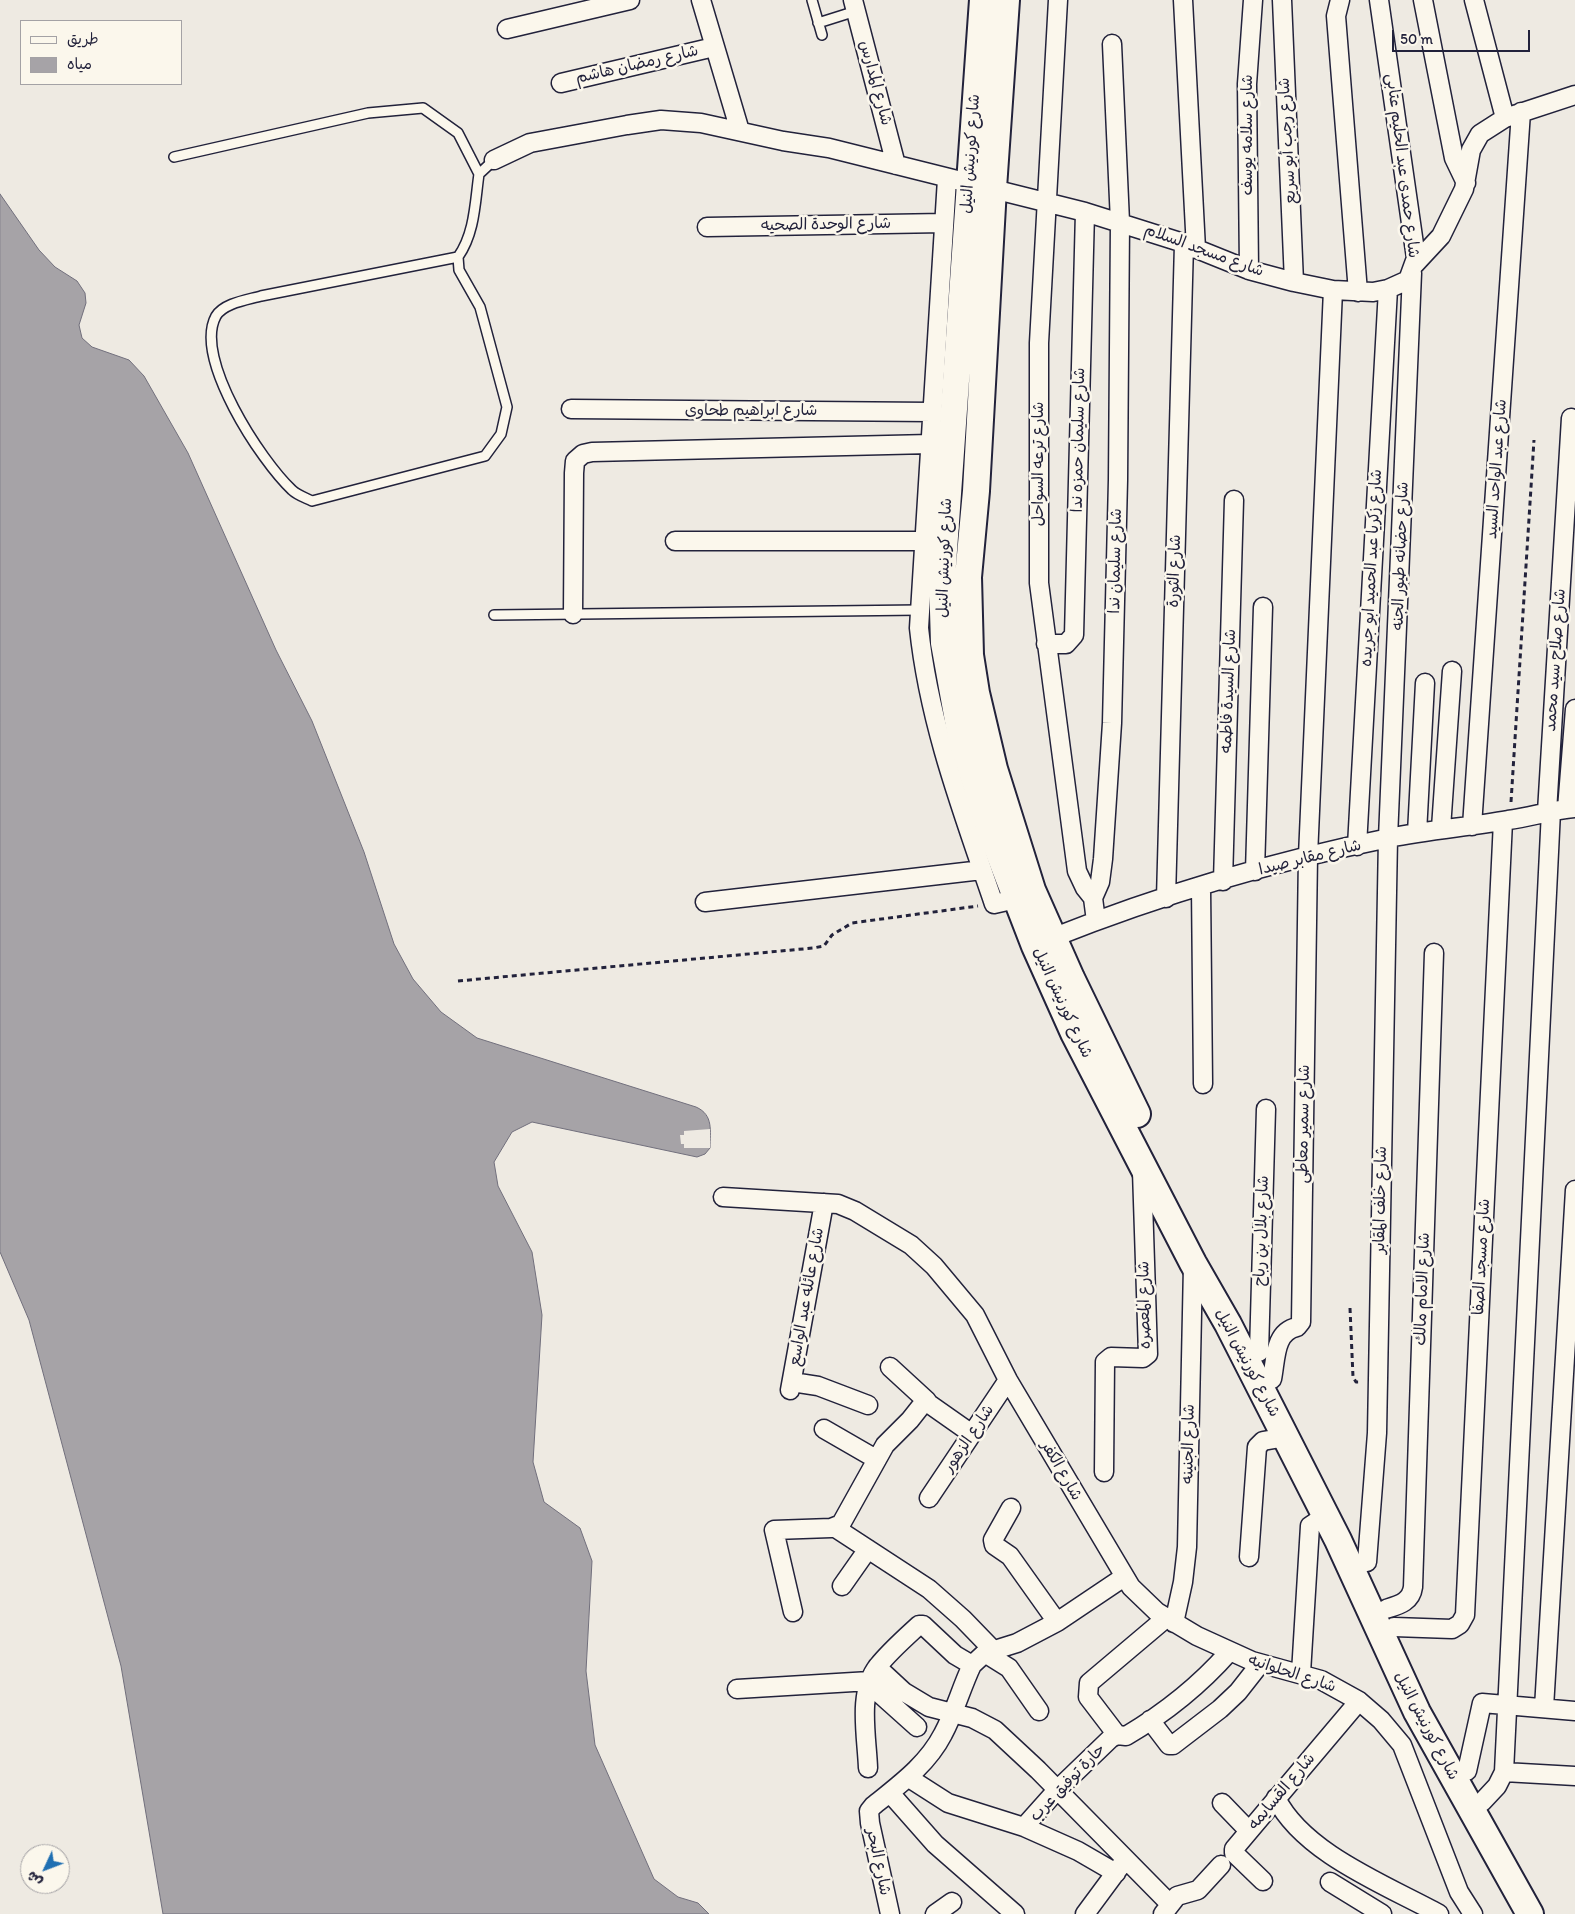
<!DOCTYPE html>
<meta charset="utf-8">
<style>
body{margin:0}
#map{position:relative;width:1575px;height:1914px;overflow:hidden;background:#eeeae2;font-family:Itim,"Playpen Sans Arabic",sans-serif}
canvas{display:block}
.legend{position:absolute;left:20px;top:20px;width:162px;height:65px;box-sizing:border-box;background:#fbf7ec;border:1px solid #a4a2a5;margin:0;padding:6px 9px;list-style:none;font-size:15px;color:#22223b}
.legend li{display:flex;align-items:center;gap:10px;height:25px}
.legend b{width:25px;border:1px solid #a4a2a5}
.north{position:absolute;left:20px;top:1844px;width:50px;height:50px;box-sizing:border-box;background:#fbf7ec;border:1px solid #a4a2a5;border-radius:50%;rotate:227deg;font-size:14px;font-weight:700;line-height:20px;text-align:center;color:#22223b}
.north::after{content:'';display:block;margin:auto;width:18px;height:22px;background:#1f6fb2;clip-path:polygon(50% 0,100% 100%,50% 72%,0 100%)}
.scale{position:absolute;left:1392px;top:30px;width:138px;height:22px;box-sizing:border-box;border:2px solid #22223b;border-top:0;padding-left:6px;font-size:15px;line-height:18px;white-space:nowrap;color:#22223b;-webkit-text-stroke:4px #fbf7ec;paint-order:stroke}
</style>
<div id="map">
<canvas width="1575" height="1914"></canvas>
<ul class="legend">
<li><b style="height:6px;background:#fbf7ec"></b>طريق</li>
<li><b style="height:14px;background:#a6a3a7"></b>مياه</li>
</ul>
<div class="north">ش</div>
<div class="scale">50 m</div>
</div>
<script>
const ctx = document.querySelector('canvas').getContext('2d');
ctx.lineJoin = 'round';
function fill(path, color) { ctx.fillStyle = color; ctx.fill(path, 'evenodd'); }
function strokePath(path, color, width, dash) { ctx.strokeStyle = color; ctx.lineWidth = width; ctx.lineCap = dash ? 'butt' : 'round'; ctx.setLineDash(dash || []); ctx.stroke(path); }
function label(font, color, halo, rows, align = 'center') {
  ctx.font = font + ' Itim,"Playpen Sans Arabic",sans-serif'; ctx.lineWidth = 5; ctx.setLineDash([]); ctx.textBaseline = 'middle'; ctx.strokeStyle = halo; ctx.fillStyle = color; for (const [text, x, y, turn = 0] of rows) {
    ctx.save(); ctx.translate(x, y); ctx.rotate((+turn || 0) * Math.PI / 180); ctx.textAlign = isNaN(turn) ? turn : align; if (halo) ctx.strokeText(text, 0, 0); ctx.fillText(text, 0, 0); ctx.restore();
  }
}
const water = new Path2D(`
 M 0,194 L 39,250 L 55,267 L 77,281 L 85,293 L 86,303 L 79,325 L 82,338 L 92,347 L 129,360 L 144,376 L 188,453 L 276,650 L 312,721 L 364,852 L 394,944 L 413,979 L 441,1012 L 477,1038 L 696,1107 C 714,1115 710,1131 710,1148 L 705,1154 L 697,1157 L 532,1122 L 512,1132 L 494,1162 L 498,1186 L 532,1252 L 542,1315 L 533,1462 L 544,1502 L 580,1528 L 592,1561 L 586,1671 L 595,1745 L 654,1879 L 678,1897 L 698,1903 L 709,1914 L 163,1914 L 121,1666 L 29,1320 L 0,1252 Z`);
const pier = new Path2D(`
 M 710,1129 L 710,1148 L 684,1148 L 684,1144 L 681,1144 L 680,1135 L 684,1135 L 684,1131 Z`);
const path = new Path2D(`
 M 1511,802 L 1534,440
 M 458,981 L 813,948 L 824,946 L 832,935 L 852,923 L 978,906
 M 1350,1308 L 1353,1377 L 1356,1382 L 1360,1382`);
const service = new Path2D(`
 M 812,0 L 822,35
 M 818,23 L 856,11
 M 174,157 L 368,113 L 423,108 L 458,133 L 479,174
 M 458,257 L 459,270 L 480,307 L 507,407 L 501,434 L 485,456 L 312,501 C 306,498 297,495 292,490 C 261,461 193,358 216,316 C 224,303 247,300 261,296 L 458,257 C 475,233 475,202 479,174 L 494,160
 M 494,615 L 920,610`);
const minor = new Path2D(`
 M 701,0 L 740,131
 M 853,0 L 896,165
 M 1058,0 L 1039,343 L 1039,583 L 1077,871 L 1085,888 L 1093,898 L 1096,921
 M 1183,0 L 1196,249
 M 1282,0 L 1294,282
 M 1340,0 L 1336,16 L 1358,292
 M 1423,0 L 1454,158 L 1466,183
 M 1474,0 L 1505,118
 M 507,29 L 630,0
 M 561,83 L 714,47
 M 494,160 L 530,143 L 627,125 L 661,120 L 701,123 L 783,141 L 829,148 L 1085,212 L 1177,241 L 1249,270 L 1294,282 L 1333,290 L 1373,292 L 1388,289 L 1408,280 L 1416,258 L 1379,0
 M 947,179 L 919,628 C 929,724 963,813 994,904 L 1016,899
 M 707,227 L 944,223
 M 1415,264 L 1441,236 L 1464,189 L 1471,150 L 1480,134 L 1505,118 L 1575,95
 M 1249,270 L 1247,84 L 1253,0
 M 571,409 L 932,412
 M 675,541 L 924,541
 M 573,614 L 574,473 L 575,461 L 583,454 L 592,452 L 930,444
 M 1046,644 L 1066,644 L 1074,635 L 1085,212
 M 1567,809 L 1575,709
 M 1547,812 L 1571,418
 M 1472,826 L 1521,112
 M 1441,828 L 1452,671
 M 1417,833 L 1425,683
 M 1357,846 L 1388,289
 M 1255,871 L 1263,607
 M 1223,881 L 1234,500
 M 1201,887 L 1203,1084
 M 1093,898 L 1100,882 L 1103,859 L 1112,723 L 1118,480 L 1120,222 L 1112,44
 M 1166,898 L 1184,244
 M 705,902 L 982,870
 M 1052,938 C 1160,895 1275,861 1389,838 C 1428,830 1468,827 1508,820 C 1531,817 1552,810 1575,808
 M 723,1197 L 838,1204 L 855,1211 L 911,1245 L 934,1266 L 975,1315 L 1008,1380 L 1131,1587 L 1157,1612 L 1197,1636 L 1252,1661 L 1321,1680 L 1359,1701 L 1381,1720 L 1402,1745 L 1459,1892 L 1473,1914
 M 1259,1352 L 1266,1109
 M 890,1367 L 927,1401
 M 1272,1379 C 1276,1359 1274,1332 1297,1327 L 1301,1322 L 1308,856 L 1333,290
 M 792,1382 L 818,1386 L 868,1405
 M 790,1390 L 824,1203
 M 824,1429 L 876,1459
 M 1104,1472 L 1105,1362 L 1111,1357 L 1143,1358 L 1148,1354 L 1142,1171
 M 929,1498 L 1008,1380
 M 1011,1508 L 993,1540 L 994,1545 L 1010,1556 L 1057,1622
 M 834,1527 L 929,1589 L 963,1619 L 994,1651
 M 1249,1557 L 1257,1447 L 1263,1441 L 1286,1437
 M 1367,1562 L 1377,1433 L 1388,838 L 1412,273
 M 842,1586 L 868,1549
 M 1386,1609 C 1399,1605 1411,1602 1413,1587 L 1434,953
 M 793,1612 L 774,1530 L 831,1528 L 841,1524 L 885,1445 L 910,1420 L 925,1401 L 972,1434
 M 1174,1623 L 1183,1582 L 1187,1547 L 1193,1266
 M 1394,1627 L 1452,1629 L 1460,1624 L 1465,1615 L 1503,821
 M 985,1653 L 1009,1668 L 1039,1711
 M 877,1667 L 904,1692 L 929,1707 L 972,1718 L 995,1730 L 1038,1770 L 1170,1904
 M 1301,1673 L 1310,1526 L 1325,1516
 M 869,1684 L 917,1727
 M 737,1689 L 870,1681
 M 1544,1708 L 1575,1190
 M 1150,1720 L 1169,1745 L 1173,1745 L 1220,1709 L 1238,1692 L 1260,1664
 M 1117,1735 L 1088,1697 L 1089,1683 L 1166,1618
 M 868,1768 C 867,1737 857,1692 878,1666 C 890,1651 905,1638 919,1625 L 923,1625 L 955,1655 L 972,1665
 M 1467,1771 L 1482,1703 L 1575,1711
 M 1504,1772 L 1575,1776
 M 909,1778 L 948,1803 L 1024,1827 L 1078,1851 L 1116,1873
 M 890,1793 L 935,1844 L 1015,1914
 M 1276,1798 C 1303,1853 1386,1885 1439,1914
 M 1482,1802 L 1497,1786 L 1504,1772 L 1551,811
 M 1222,1803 L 1249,1831
 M 1024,1827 L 1057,1790 L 1111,1738 L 1117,1735 L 1126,1736 C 1165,1713 1199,1686 1229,1652
 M 1263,1881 L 1234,1853 L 1234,1849 L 1359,1701
 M 1330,1882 L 1382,1914
 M 890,1914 L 870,1823 L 869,1811 L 873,1806 C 899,1785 927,1765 943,1734 C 955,1712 961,1688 972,1665 L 985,1653 L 1017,1643 L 1057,1622 L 1124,1577
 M 935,1914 L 952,1902
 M 1085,1914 L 1122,1864
 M 1163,1914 L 1177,1896 L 1198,1890 L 1221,1865`);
const primary = new Path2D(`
 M 983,0 L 942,578 L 944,643 L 961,737 L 991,832 L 1035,946 L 1074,1033 L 1193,1263 L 1228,1324 L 1338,1540 L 1417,1712 L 1530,1914
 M 1006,0 L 993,188 L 976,491 L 968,577 L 970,655 L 976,693 L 994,769 L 1032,890 L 1071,978 L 1137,1114`);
const streetNames = [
 ["شارع رمضان هاشم",637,65,-13],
 ["شارع المدارس",875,83,75],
 ["شارع سلامه يوسف",1248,135,-90],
 ["شارع رجب أبو سريع",1288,141,-93],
 ["شارع كورنيش النيل",971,154,-86],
 ["شارع حمدى عبد الحليم عتابى",1402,166,83],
 ["شارع الوحدة الصحيه",826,225,-1],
 ["شارع مسجد السلام",1204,251,20],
 ["شارع ابراهيم طحاوى",751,411],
 ["شارع سليمان حمزه ندا",1079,440,-89],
 ["شارع ترعه السواحل",1039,464,-90],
 ["شارع عبد الواحد السيد",1497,469,-86],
 ["شارع حضانه طيور الجنه",1401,556,-88],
 ["شارع كورنيش النيل",945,558,-88],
 ["شارع سليمان ندا",1116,561,-89],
 ["شارع زكريا عبد الحميد ابو جريده",1372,568,-87],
 ["شارع الثورة",1175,571,-88],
 ["شارع صلاح سيد محمد",1556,660,-86],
 ["شارع السيدة فاطمه",1229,691,-88],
 ["شارع مقابر صيدا",1310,858,-14],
 ["شارع كورنيش النيل",1062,1003,65],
 ["شارع سمير معاطى",1304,1124,-89],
 ["شارع خلف المقابر",1381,1200,-89],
 ["شارع بلال بن رباح",1262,1231,-88],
 ["شارع مسجد الصفا",1482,1257,-87],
 ["شارع الامام مالك",1423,1289,-88],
 ["شارع عائله عبد الواسع",807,1297,-80],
 ["شارع المعصره",1145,1305,-91],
 ["شارع كورنيش النيل",1247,1363,62],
 ["شارع الزهور",969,1439,-56],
 ["شارع الجنينه",1189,1444,-89],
 ["شارع الكفر",1061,1471,60],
 ["شارع الحلوانيه",1292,1674,18],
 ["شارع كورنيش النيل",1426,1726,62],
 ["حارة توفيق عرب",1068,1783,-46],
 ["شارع القسايمه",1282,1792,-50],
 ["شارع البحر",878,1862,78]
];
fill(water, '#a6a3a7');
strokePath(water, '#716f7c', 1);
fill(pier, '#eeeae2');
strokePath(service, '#22223b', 12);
strokePath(minor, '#22223b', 21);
strokePath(primary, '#22223b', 30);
strokePath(path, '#22223b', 3, [5, 4]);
strokePath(service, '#fbf7ec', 9);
strokePath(minor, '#fbf7ec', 18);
strokePath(primary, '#fbf7ec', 26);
label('16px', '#22223b', '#fbf7ec', streetNames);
</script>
